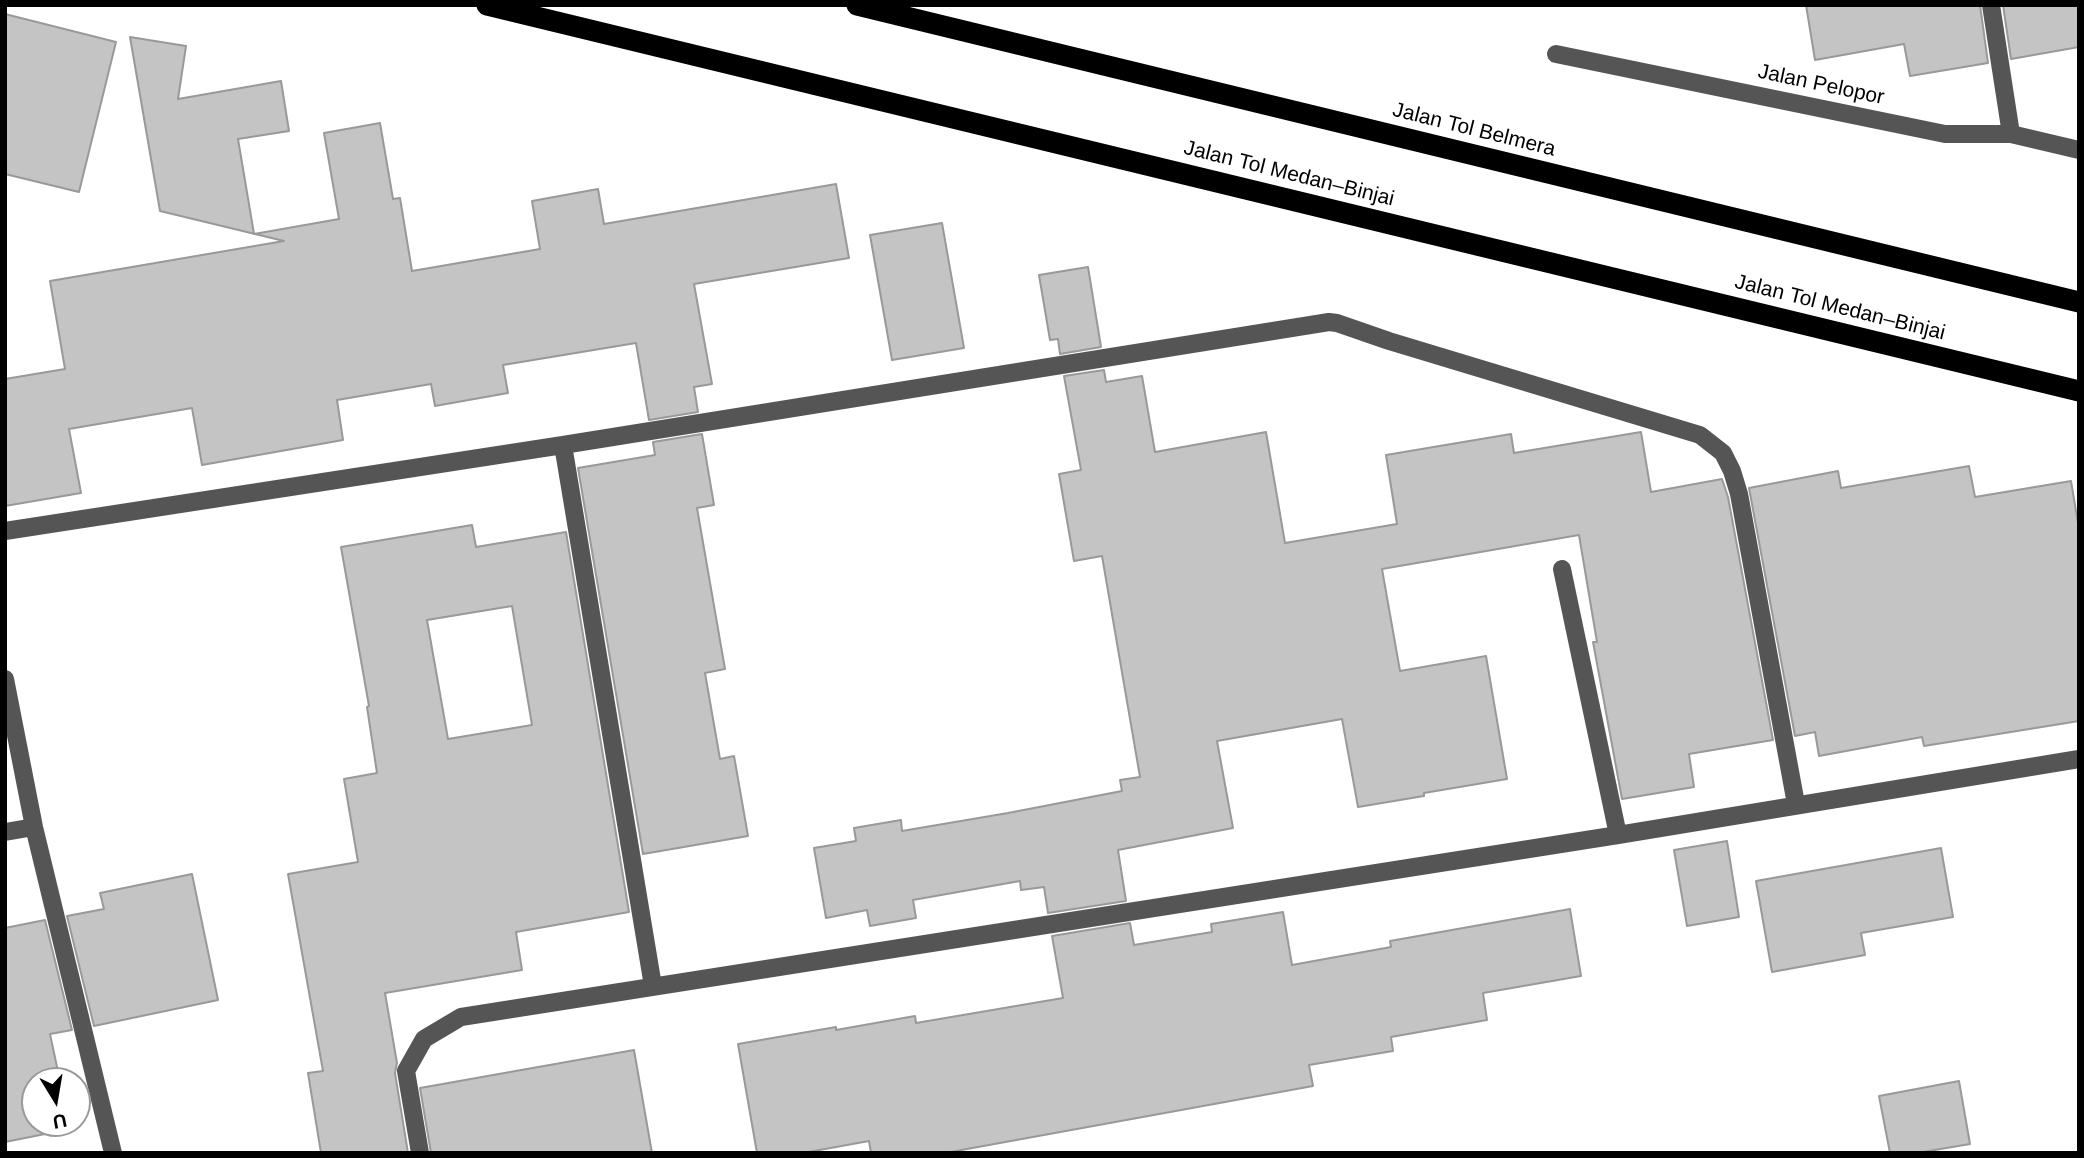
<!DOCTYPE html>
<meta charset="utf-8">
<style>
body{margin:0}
#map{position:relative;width:2084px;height:1158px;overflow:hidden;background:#fff;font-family:Arial,sans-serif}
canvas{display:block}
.frame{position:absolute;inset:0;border:7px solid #000;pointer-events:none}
.north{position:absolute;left:21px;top:1067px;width:70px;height:70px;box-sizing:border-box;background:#fff;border:2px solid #999;border-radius:50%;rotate:169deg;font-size:19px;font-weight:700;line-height:28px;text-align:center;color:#000}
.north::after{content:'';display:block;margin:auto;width:24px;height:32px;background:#000;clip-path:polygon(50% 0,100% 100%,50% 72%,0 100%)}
</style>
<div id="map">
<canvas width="2084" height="1158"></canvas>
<div class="frame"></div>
<div class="north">U</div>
</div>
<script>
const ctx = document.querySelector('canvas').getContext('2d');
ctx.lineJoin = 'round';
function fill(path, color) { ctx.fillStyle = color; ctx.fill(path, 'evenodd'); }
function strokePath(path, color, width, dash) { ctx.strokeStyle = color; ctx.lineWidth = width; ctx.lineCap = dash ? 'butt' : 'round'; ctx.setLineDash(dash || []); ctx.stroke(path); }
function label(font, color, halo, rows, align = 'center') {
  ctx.font = font + ' Arial,sans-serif'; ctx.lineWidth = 5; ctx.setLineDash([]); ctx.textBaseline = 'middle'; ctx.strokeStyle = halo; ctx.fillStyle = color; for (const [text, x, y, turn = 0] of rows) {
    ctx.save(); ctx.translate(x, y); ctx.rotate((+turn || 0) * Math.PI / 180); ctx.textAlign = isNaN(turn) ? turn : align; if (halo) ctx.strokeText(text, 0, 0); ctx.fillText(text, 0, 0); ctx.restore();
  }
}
const building = new Path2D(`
 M 1806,5 L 1980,5 L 1988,63 L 1910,76 L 1904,44 L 1815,60 Z
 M 2003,5 L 2079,5 L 2079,47 L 2011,59 Z
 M 5,14 L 116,42 L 79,192 L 5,174 Z
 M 130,37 L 186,46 L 178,99 L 281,81 L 289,131 L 238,139 L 254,234 L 339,219 L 324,133 L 380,123 L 393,199 L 400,198 L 412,271 L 540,249 L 532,201 L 598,189 L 604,224 L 836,184 L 849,258 L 694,284 L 712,384 L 694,387 L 698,412 L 649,420 L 636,343 L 503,365 L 508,393 L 435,406 L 431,384 L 337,400 L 343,440 L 202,465 L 192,408 L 69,429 L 81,493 L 5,506 L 5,379 L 65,369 L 50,281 L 284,241 L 160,211 Z
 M 942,223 L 964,348 L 892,360 L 870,235 Z
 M 1088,267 L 1101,347 L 1060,354 L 1058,339 L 1050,340 L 1039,275 Z
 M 1104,370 L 1106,382 L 1142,376 L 1155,452 L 1266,432 L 1285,543 L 1397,524 L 1386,455 L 1511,434 L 1514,453 L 1641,432 L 1651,492 L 1722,479 L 1728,497 L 1773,740 L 1689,754 L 1694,787 L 1622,799 L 1593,642 L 1597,642 L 1579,535 L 1382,569 L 1400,671 L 1486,656 L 1507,779 L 1424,793 L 1424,796 L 1358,807 L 1342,719 L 1217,741 L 1233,828 L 1118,850 L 1126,901 L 1048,913 L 1044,887 L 1021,890 L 1020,881 L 913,900 L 916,918 L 870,926 L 867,910 L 826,918 L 814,848 L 856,841 L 854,828 L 901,820 L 902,831 L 1008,813 L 1122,791 L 1120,780 L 1140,777 L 1102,556 L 1074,561 L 1059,474 L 1081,470 L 1064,376 Z
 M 702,434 L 714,505 L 697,508 L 725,669 L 705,673 L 720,759 L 734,756 L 748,836 L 643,854 L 578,468 L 655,455 L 653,442 Z
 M 1969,466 L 1975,497 L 2071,481 L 2079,529 L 2079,721 L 1924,746 L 1922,737 L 1819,756 L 1815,732 L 1795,736 L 1749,488 L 1838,471 L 1841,488 Z
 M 472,525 L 476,547 L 566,532 L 629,912 L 516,932 L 522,970 L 385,993 L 397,1063 L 395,1073 L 408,1153 L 321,1153 L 308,1073 L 323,1071 L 288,874 L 358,862 L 344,779 L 377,773 L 367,707 L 369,706 L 341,547 ZM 512,606 L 532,725 L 448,739 L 427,620 Z
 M 1727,841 L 1739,917 L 1687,926 L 1674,850 Z
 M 1941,848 L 1953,917 L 1861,933 L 1865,955 L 1772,972 L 1756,881 Z
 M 192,874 L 218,1000 L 94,1026 L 67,916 L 104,909 L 100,893 Z
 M 1570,909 L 1581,976 L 1483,993 L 1487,1020 L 1391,1037 L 1393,1051 L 1309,1065 L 1313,1086 L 945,1153 L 871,1153 L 869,1141 L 803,1153 L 757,1153 L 738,1044 L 836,1027 L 836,1030 L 915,1016 L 916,1023 L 1063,998 L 1052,936 L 1130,923 L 1134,945 L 1212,932 L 1211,924 L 1283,912 L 1292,965 L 1391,947 L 1390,941 Z
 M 45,920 L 72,1030 L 50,1034 L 60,1081 L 35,1081 L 35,1123 L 68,1123 L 70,1129 L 5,1142 L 5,928 Z
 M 634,1050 L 652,1153 L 431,1153 L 420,1088 Z
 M 1959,1081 L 1970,1144 L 1917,1153 L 1890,1153 L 1879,1096 Z`);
const minor = new Path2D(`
 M 1991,5 L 2011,134
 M 1556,54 L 1945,134 L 2011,134 L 2079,150
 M 563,445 L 653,986
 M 5,531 L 563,445 L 1329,322 L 1337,323 L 1389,341 L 1700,435 L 1723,453 L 1732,471 L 1739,494 L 1796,804
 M 1562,569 L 1618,835
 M 5,679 L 34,827 L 113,1153
 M 5,832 L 34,827
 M 420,1153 L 406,1071 L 424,1039 L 461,1017 L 1618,835 L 2079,759`);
const highway = new Path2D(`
 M 487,5 L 2079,391
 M 857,5 L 2079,302`);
const streetNames = [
 ["Jalan Pelopor",1821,85,12],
 ["Jalan Tol Belmera",1474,130,14],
 ["Jalan Tol Medan–Binjai",1289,174,14],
 ["Jalan Tol Medan–Binjai",1840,308,14]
];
fill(building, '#c4c4c4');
strokePath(building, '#999', 2);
strokePath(minor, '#555', 18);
strokePath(highway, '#000', 21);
label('21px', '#000', '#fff', streetNames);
</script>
